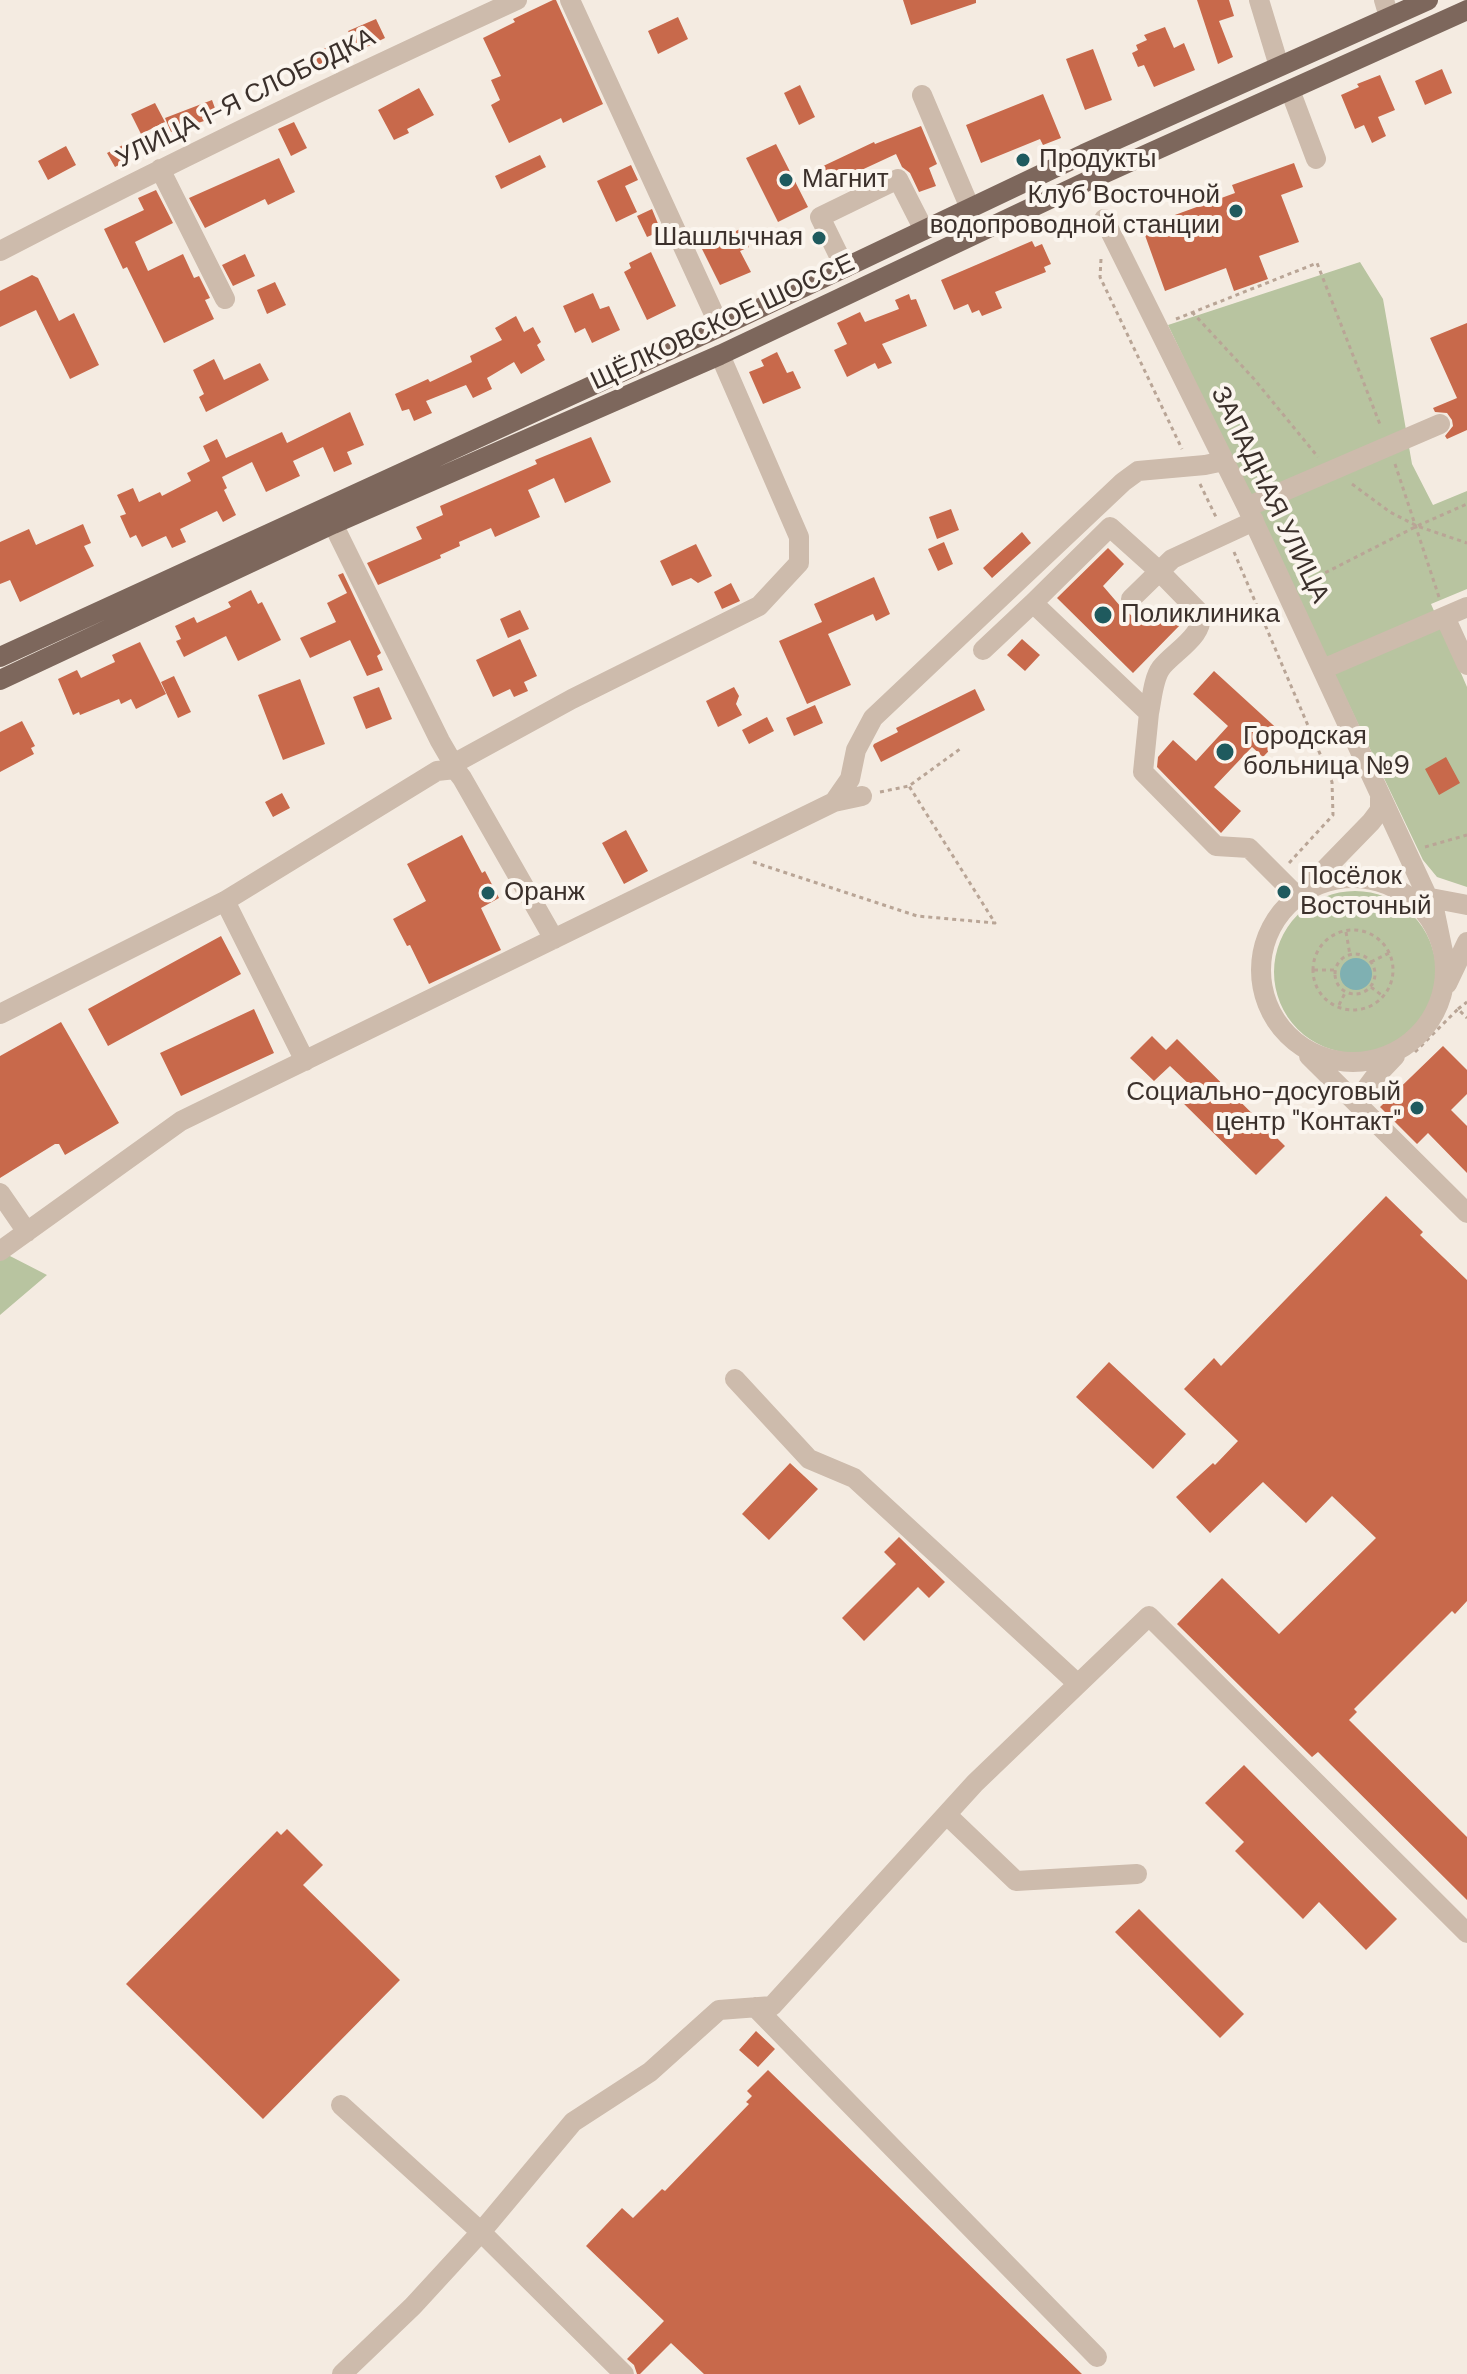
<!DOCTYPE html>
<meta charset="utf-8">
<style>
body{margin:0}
canvas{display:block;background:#f4ebe1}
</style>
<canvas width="1467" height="2374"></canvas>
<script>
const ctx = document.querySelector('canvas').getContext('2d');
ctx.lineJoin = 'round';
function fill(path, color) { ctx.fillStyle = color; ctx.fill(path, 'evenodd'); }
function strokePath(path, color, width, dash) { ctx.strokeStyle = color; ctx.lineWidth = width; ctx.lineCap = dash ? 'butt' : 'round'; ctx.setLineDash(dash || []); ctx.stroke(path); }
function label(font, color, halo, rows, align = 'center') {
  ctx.font = font + ' "DM Sans",sans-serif'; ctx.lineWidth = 8; ctx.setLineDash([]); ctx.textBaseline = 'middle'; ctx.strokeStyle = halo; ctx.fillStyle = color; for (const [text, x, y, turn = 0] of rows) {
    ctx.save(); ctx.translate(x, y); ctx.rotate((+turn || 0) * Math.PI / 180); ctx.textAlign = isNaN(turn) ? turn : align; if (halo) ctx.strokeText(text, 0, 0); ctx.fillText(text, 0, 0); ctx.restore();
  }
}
const green = new Path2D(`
 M 1360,262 L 1383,299 L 1412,464 L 1433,505 L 1467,491 L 1467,589 L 1431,604 L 1467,687 L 1467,887 L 1437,877 L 1423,860 L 1168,325 Z
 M1274 972a81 81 0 1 1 162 0a81 81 0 1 1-162 0Z
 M 8,1255 L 47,1275 L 0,1315 L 0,1261 Z`);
const water = new Path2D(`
 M1340 974a16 16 0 1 1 32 0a16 16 0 1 1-32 0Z`);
const building = new Path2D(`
 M 553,0 L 556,0 L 603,104 L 563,123 L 561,118 L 509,143 L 491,105 L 500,100 L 491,80 L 501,76 L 483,38 L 515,22 L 513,19 Z
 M 903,0 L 976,0 L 976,3 L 911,25 Z
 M 1197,0 L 1229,0 L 1234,16 L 1219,21 L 1233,57 L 1218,64 Z
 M 678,17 L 688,39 L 658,54 L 648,31 Z
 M 376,19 L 385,38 L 312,74 L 304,58 L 351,36 L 348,31 Z
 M 1165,27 L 1174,48 L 1184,43 L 1195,70 L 1154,87 L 1144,65 L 1138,67 L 1132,53 L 1138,50 L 1136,45 L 1147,40 L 1144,35 Z
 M 1093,49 L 1112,100 L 1085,110 L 1066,59 Z
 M 1442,69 L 1452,93 L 1425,105 L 1415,81 Z
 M 1380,75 L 1395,110 L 1378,117 L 1386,136 L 1372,143 L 1364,125 L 1355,129 L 1341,95 L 1359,87 L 1357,84 Z
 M 800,85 L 815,117 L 799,125 L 784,93 Z
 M 419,88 L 434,115 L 407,129 L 409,133 L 394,140 L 378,110 Z
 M 1043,94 L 1061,138 L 1043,145 L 1040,139 L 981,163 L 966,125 Z
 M 212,100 L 216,111 L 202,118 L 204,121 L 171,132 L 165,118 Z
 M 155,103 L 165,122 L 141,134 L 131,114 Z
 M 294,122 L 307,148 L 291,156 L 278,129 Z
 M 921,126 L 937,164 L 929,168 L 936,186 L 919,192 L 910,173 L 902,167 L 896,154 L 827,186 L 819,168 L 874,142 L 875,144 Z
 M 131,141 L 138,155 L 115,167 L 107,153 Z
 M 776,144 L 808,207 L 778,222 L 746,158 Z
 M 66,146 L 76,165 L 48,180 L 38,161 Z
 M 540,155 L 546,167 L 501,189 L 495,176 Z
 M 279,158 L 295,192 L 268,205 L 265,199 L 205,228 L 189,198 Z
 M 1294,163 L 1303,187 L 1281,195 L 1299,242 L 1259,256 L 1268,279 L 1234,291 L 1226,268 L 1165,291 L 1142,227 L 1235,193 L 1232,185 Z
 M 631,165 L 638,180 L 625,186 L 637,212 L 616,222 L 597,181 Z
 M 156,190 L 173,223 L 135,242 L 148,271 L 183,254 L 194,278 L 199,276 L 210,298 L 205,300 L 214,319 L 164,343 L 127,267 L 123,269 L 104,229 L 144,210 L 138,198 Z
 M 652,209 L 661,231 L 647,237 L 637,216 Z
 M 740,229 L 749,247 L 740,251 L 751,272 L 720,285 L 699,243 L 725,230 L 728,235 Z
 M 1032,241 L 1035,247 L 1042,244 L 1051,264 L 1044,267 L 1046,272 L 995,292 L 1002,308 L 982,316 L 979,310 L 972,313 L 968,304 L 954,310 L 941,280 Z
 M 651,252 L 676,306 L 647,320 L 624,272 L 631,268 L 629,263 Z
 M 245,254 L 255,276 L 233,286 L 222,265 Z
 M 32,275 L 38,278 L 59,321 L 74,313 L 99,365 L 70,379 L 36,310 L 0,327 L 0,291 Z
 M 275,282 L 286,305 L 267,314 L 257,290 Z
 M 593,293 L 600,309 L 609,306 L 620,330 L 592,343 L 585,328 L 575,333 L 563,306 Z
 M 909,294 L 911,300 L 916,299 L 927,326 L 882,344 L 892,363 L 878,369 L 875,363 L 847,377 L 834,350 L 847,344 L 837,323 L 860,312 L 865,322 L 899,309 L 895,300 Z
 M 516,316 L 524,332 L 533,327 L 541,342 L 537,345 L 545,360 L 521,374 L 514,362 L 487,378 L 492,389 L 473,398 L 466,385 L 426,401 L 432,413 L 414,421 L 409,409 L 402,411 L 395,394 L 428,379 L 430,382 L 472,362 L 470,356 L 502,340 L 495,328 Z
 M 1467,323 L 1467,430 L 1447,439 L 1445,436 L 1453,426 L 1452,420 L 1447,413 L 1435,412 L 1433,408 L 1457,398 L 1430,338 Z
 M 777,352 L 787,373 L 793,371 L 801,388 L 763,404 L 749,372 L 764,366 L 761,360 Z
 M 214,359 L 224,380 L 260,363 L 269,380 L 206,412 L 199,397 L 204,394 L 193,370 Z
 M 350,412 L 364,445 L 347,452 L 352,464 L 334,472 L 323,447 L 293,461 L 300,476 L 266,492 L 252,462 L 222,477 L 227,488 L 224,490 L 236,515 L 223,522 L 217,511 L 180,529 L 186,542 L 172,548 L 166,536 L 142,547 L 136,535 L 130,538 L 120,516 L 126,514 L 117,495 L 133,488 L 139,502 L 160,492 L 162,496 L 191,481 L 187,473 L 210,461 L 203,446 L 217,439 L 226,458 L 282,432 L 287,443 Z
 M 591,437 L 611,482 L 565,503 L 554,478 L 528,490 L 540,517 L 495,537 L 491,528 L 459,542 L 460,546 L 440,555 L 441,558 L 378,585 L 367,563 L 422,539 L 416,527 L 443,515 L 440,506 L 537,464 L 535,460 Z
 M 951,509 L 959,530 L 937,539 L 929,517 Z
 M 83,524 L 91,543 L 84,546 L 94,566 L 20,602 L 10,580 L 0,584 L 0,542 L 29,529 L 36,545 Z
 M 1022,532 L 1031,543 L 992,578 L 983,568 Z
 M 944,542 L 953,564 L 938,571 L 928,549 Z
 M 696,544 L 712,576 L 698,583 L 691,578 L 672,586 L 660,561 Z
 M 1108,548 L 1124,564 L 1103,586 L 1121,607 L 1142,624 L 1163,604 L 1182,623 L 1133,673 L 1057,598 Z
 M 343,573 L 381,653 L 377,656 L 383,670 L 367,676 L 350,640 L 310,658 L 300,638 L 336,622 L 327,603 L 347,593 L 338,575 Z
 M 874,577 L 890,614 L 876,621 L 873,614 L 828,634 L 851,685 L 807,704 L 779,641 L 822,622 L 814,604 Z
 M 731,583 L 740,601 L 722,609 L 714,592 Z
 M 251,590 L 258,604 L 262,602 L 281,640 L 238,661 L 226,636 L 184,657 L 176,641 L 181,639 L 175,626 L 194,617 L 197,623 L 231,607 L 228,602 Z
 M 520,610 L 529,629 L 508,638 L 500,619 Z
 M 520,639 L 537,676 L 524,682 L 528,691 L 514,697 L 510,689 L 493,697 L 476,660 Z
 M 1022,639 L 1040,655 L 1025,671 L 1007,655 Z
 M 140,642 L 166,694 L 136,709 L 131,699 L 121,704 L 119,699 L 80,715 L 79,712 L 73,715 L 58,679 L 77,670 L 81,678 L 115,662 L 112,655 Z
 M 1214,671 L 1284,735 L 1263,757 L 1252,747 L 1214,787 L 1241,811 L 1221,833 L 1157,767 L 1158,757 L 1173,740 L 1196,761 L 1228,726 L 1193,694 Z
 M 174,676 L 191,712 L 178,718 L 161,682 Z
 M 300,679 L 325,744 L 283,760 L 258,695 Z
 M 379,687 L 392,719 L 366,729 L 353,697 Z
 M 734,687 L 739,696 L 736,704 L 742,715 L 718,727 L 706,701 Z
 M 975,689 L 985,710 L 881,762 L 873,746 L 874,744 L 898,732 L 896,728 Z
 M 815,705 L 823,723 L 794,736 L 786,718 Z
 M 767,717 L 774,731 L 749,744 L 742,730 Z
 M 22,721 L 35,746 L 31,748 L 34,754 L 0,772 L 0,732 Z
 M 1446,757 L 1460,783 L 1439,795 L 1425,769 Z
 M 282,793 L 290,808 L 273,817 L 265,802 Z
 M 626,830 L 648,871 L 624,884 L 602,843 Z
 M 462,835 L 482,873 L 485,871 L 499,898 L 481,908 L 501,950 L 429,984 L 410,945 L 407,946 L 393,919 L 426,901 L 407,864 Z
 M 221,936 L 241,974 L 108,1046 L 88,1009 Z
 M 254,1009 L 274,1053 L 181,1096 L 160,1053 Z
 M 61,1022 L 119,1123 L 65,1155 L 59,1144 L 55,1144 L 0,1178 L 0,1056 Z
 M 1152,1036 L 1166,1050 L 1177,1039 L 1285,1146 L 1256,1175 L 1179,1099 L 1191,1086 L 1170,1066 L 1154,1081 L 1130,1058 Z
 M 1443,1046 L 1467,1070 L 1467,1094 L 1451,1110 L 1467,1126 L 1467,1173 L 1428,1133 L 1417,1144 L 1380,1107 Z
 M 1386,1196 L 1423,1232 L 1420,1235 L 1467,1280 L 1467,1601 L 1455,1614 L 1452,1611 L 1354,1709 L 1357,1712 L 1349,1720 L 1467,1837 L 1467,1900 L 1318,1752 L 1312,1757 L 1177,1624 L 1222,1578 L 1279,1634 L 1376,1538 L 1332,1496 L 1306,1523 L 1263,1482 L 1210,1533 L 1176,1497 L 1213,1463 L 1215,1465 L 1238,1441 L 1184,1389 L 1214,1358 L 1221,1366 Z
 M 1109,1362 L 1186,1434 L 1153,1469 L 1076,1397 Z
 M 790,1463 L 818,1489 L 769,1540 L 742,1514 Z
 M 899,1537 L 945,1582 L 929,1598 L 918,1587 L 864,1641 L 842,1618 L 896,1564 L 884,1552 Z
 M 1244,1765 L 1397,1919 L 1366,1950 L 1319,1902 L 1303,1919 L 1235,1851 L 1244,1842 L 1205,1803 Z
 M 287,1829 L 323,1865 L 303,1885 L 400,1980 L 263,2119 L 126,1984 L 277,1831 L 281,1835 Z
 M 1139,1909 L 1244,2014 L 1220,2038 L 1115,1932 Z
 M 756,2031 L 775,2049 L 758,2067 L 739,2050 Z
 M 768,2070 L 1082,2374 L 704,2374 L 671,2343 L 640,2374 L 637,2374 L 634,2365 L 627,2359 L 664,2321 L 586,2246 L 622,2208 L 633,2218 L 662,2189 L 665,2191 L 749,2104 L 746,2102 L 752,2096 L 747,2091 Z`);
const path = new Path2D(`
 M 1101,259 L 1100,277 L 1182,449
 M 1192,312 L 1254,379 L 1318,457
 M 1176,319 L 1317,263 L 1381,427
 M 1395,464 L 1439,597
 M 1200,484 L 1216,517
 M 1352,484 L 1390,512 L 1417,526 L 1467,543
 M 1234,552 L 1332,782 L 1333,815 L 1289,863
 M 1311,580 L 1417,526 L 1467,504
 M 880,792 L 909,786 L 960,749
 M 1425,847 L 1467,835
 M 753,862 L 917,916 L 995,923 L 909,786
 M1313 970a40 40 0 1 1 80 0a40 40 0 1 1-80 0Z
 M 1346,932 L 1350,955
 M1335 974a20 20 0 1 1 40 0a20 20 0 1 1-40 0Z
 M 1371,962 L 1389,953
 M 1314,970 L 1336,970
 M 1371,987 L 1384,997
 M 1339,1005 L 1346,991
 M 1458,1009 L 1467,1002
 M 1415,1052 L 1458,1009 L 1467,1018`);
const minor = new Path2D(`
 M 570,0 L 720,327
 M 1259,0 L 1279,66
 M 1384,0 L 1389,17
 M 1290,90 L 1316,159
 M 922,95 L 970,208
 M 160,169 L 225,299
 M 1104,219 L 1247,507 L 1435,913 L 1442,947
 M 0,251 C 170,163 342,80 517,0
 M 845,268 L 820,217 L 898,179 L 924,230
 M 1247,507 L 1440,424
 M 333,524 L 440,741 L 451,760 L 455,763 L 572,699 L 759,606 L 799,563 L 799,537 L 720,355
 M 1131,599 L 1172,559 L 1254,521
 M 1445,617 L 1467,665
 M 983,650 L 1033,603
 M 1323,669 L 1467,607
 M 1149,713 C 1152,699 1153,679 1161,668 C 1173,652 1208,634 1199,612 L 1159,571 L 1110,527 L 1033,603 L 1149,713 L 1143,772 L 1216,846 L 1249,848 L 1298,897 L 1371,822 L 1380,810 L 1380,798
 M 834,802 L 850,779 L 856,750 L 873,718 L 1123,482 L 1138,471 L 1205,465 L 1224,461
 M1261 970a92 92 0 1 1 184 0a92 92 0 1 1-184 0Z
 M 1420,896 L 1467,905
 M 225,901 L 305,1061
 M 1447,984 L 1467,942
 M 0,1014 L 225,901 L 437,771 L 455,769 L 462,778 L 554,939
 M 1309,1056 L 1467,1213
 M 1357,1101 L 1374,1078 L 1395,1056
 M 0,1193 L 27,1232
 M 0,1251 L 181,1121 L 834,802 L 862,796
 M 735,1379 L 809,1459 L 854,1478 L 1078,1684
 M 948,1816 L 1016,1881 L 1137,1874
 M 755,2007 L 1097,2357
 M 341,2105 L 481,2232 L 624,2374
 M 342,2374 L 413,2306 L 481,2232 L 573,2122 L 650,2072 L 719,2010 L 772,2006 L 975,1783 L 1149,1616 L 1467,1933`);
const major = new Path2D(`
 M 0,657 L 720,327 L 1084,154 L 1428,0
 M 0,680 L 333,524 L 720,355 L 1094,178 L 1467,10`);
const markers = [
 [1023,160,8,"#1f5a5e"],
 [786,180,8,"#1f5a5e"],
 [1236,211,8,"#1f5a5e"],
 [819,238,8,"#1f5a5e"],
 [1103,615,10,"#1f5a5e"],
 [1225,752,10,"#1f5a5e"],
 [1284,892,8,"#1f5a5e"],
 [488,893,8,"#1f5a5e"],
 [1417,1108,8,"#1f5a5e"]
];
const streetNames = [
 ["УЛИЦА 1-Я СЛОБОДКА",246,99,-26],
 ["ЩЁЛКОВСКОЕ ШОССЕ",723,323,-25],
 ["ЗАПАДНАЯ УЛИЦА",1269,495,64]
];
const poiNames = [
 ["Продукты",1039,160],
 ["Магнит",802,180],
 ["Клуб Восточной",1220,196,"right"],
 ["водопроводной станции",1220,226,"right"],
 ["Шашлычная",803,238,"right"],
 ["Поликлиника",1121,615],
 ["Городская",1243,737],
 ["больница №9",1243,767],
 ["Посёлок",1300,877],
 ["Восточный",1300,907],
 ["Оранж",504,893],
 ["Социально-досуговый",1401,1093,"right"],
 ["центр \"Контакт\"",1401,1123,"right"]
];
fill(green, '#b8c4a0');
fill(water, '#7fb0b2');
fill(building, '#c8694b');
strokePath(path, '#b9a596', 3, [4, 4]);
strokePath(minor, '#cdbbac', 20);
strokePath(major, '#7d675c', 20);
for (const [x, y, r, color] of markers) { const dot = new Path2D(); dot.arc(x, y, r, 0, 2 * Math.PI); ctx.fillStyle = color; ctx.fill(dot); strokePath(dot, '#fbf5ee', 3); }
label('26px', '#3b302b', '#fbf5ee', streetNames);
label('26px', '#3b302b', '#fbf5ee', poiNames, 'left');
</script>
